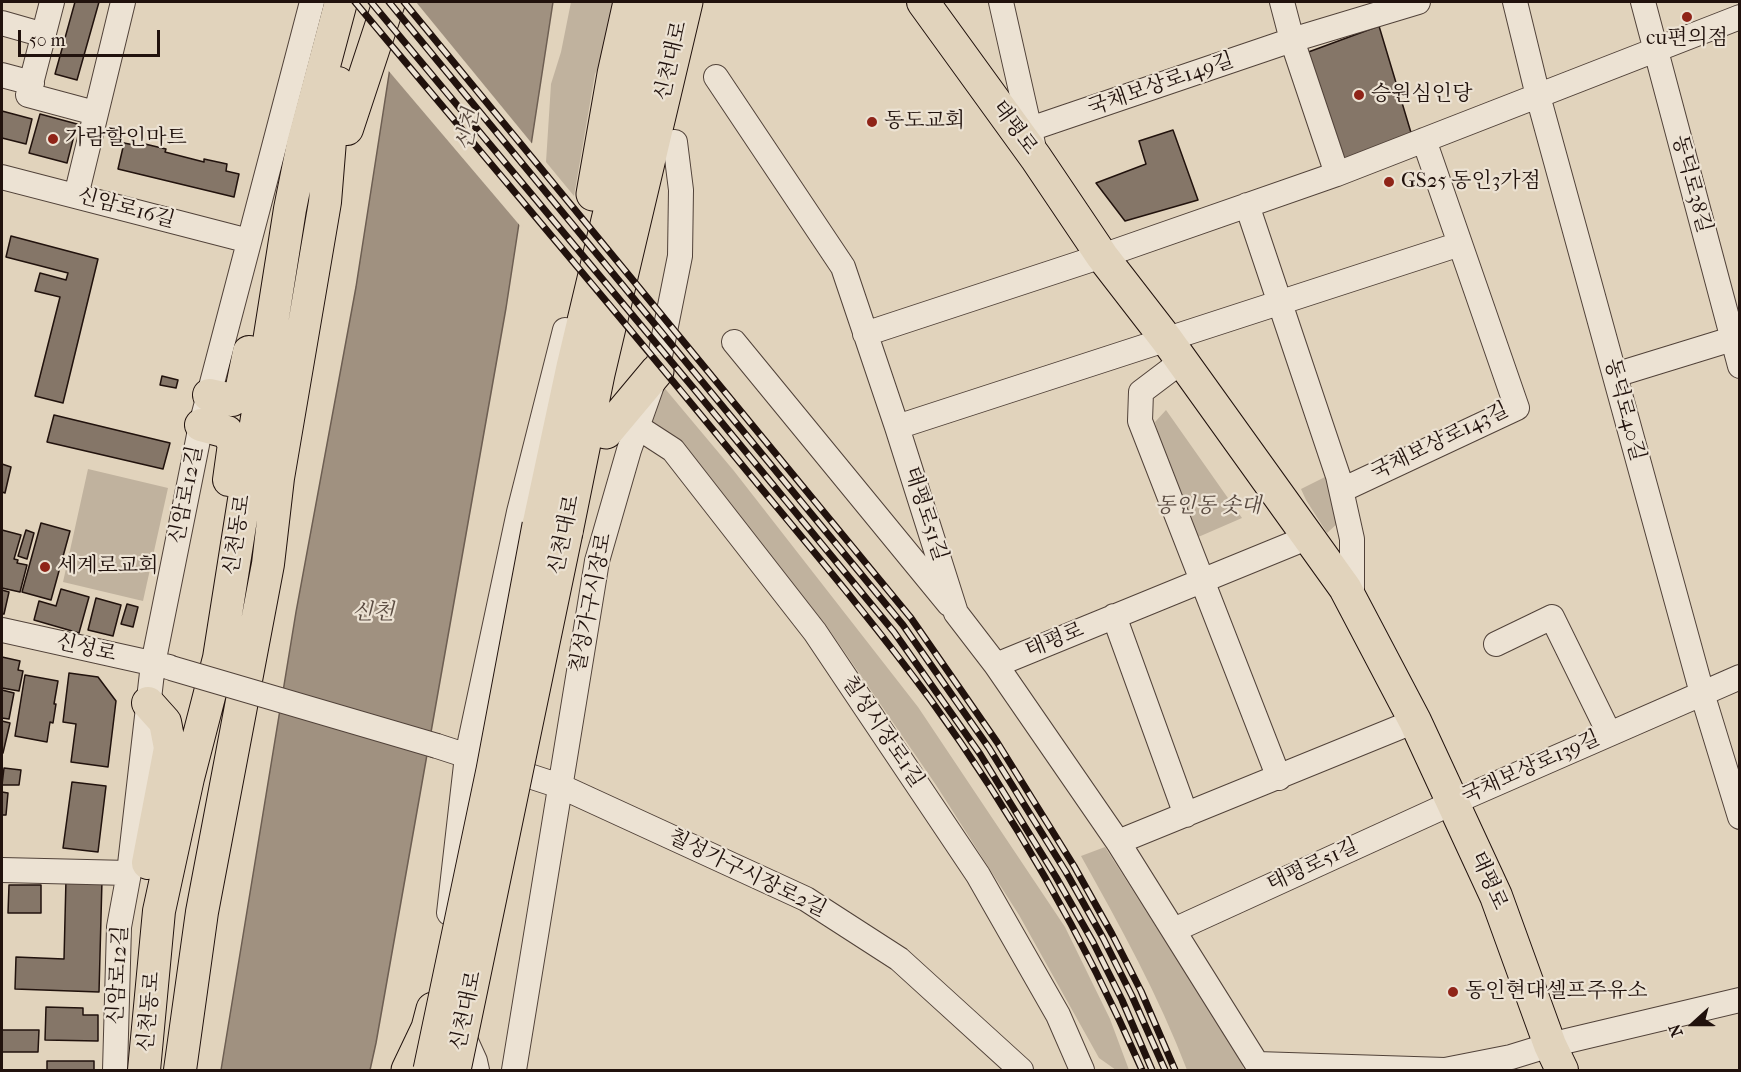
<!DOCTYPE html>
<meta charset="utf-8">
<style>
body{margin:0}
#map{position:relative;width:1741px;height:1072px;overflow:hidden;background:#e1d3bc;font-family:"IM FELL French Canon",serif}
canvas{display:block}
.frame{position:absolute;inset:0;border:3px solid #21120d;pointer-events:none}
.north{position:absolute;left:1663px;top:994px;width:60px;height:60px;-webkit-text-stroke:4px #ece2d3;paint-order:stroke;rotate:249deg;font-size:16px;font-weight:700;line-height:24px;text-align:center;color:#21120d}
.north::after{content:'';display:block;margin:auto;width:21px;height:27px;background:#21120d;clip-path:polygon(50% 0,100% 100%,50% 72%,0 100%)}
.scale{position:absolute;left:18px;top:30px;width:142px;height:27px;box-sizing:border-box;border:3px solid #21120d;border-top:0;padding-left:8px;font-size:18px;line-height:21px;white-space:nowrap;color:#21120d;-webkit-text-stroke:4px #ece2d3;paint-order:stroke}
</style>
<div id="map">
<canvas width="1741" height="1072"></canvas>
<div class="frame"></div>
<div class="north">N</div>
<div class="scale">50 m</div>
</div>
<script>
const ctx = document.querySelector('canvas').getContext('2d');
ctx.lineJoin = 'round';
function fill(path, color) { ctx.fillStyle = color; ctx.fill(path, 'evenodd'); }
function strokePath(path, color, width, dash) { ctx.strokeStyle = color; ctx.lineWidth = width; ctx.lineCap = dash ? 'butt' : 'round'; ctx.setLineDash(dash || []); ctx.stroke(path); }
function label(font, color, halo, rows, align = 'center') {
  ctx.font = font + ' "IM FELL French Canon","Noto Serif KR",serif'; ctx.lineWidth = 4.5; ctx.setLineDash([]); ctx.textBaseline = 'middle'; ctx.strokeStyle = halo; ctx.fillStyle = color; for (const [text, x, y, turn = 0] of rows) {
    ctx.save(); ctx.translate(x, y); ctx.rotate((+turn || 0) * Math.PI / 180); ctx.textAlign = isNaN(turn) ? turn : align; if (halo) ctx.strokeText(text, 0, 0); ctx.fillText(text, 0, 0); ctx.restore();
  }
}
const green = new Path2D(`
 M 571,2 L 615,2 L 602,59 L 595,74 L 574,196 L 546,162 L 551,84 L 561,52 Z
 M 662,385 L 734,471 L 918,707 L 1065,927 L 1110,1019 L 1129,1070 L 1116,1070 L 1099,1058 L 1019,915 L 936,785 L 826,625 L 681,445 L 652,421 Z
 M 1166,410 L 1242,518 L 1196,538 L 1161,445 L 1155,422 Z
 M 88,469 L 168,488 L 143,601 L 63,582 Z
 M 1327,476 L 1338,523 L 1327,533 L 1306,500 L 1301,489 Z
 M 1105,847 L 1241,1060 L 1244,1070 L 1187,1070 C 1159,996 1120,926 1081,856 Z`);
const water = new Path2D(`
 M 407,2 L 553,2 L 506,308 L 376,1043 L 370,1070 L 221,1070 L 296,612 L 356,287 L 390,68 Z`);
const pier = new Path2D(`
 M 404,2 L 416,2 L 534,146 L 522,228 L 387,69 Z`);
const building = new Path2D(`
 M 75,2 L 99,2 L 77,80 L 55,74 Z
 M 1379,26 L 1412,136 L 1342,164 L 1303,54 Z
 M 2,111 L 32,119 L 26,144 L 2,138 Z
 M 40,114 L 77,124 L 67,163 L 29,153 Z
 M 1173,130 L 1198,200 L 1125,221 L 1096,183 L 1146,164 L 1139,141 Z
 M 124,143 L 144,147 L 145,144 L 166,149 L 165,152 L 204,162 L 204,159 L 227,164 L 226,171 L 239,174 L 234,197 L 118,169 Z
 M 11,236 L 98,259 L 63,403 L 35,396 L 60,297 L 35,291 L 40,273 L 66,280 L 68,273 L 6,257 Z
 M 162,376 L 178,380 L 176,388 L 160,385 Z
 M 54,415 L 170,443 L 163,469 L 47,442 Z
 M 2,464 L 11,467 L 5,493 L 2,492 Z
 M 41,523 L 70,531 L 51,600 L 22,592 Z
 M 2,530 L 21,535 L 14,559 L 18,560 L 17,563 L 27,565 L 20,592 L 2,588 Z
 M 26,530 L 34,533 L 27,559 L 18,556 Z
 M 61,589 L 89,597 L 79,633 L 34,620 L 39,601 L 56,606 Z
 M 2,590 L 9,592 L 4,614 L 2,614 Z
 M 96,598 L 121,605 L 113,636 L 88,630 Z
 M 127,604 L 138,607 L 133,627 L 121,624 Z
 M 2,657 L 20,661 L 18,670 L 23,671 L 19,691 L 2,688 Z
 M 69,673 L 98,677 L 116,701 L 108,767 L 71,762 L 76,724 L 63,722 Z
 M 25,675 L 58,681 L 54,704 L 56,704 L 53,723 L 50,722 L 47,742 L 15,736 Z
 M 2,690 L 14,693 L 9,719 L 2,718 Z
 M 2,721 L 10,723 L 3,753 L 2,753 Z
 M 4,768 L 21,770 L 19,785 L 2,785 Z
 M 72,782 L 106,786 L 98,852 L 63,848 Z
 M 2,792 L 8,793 L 6,815 L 2,815 Z
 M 66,879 L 102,880 L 99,992 L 15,989 L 16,957 L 64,959 Z
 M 9,885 L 41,885 L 41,913 L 8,913 Z
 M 46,1007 L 83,1008 L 83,1015 L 98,1015 L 98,1041 L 45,1040 Z
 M 2,1030 L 39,1030 L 38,1052 L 2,1052 Z
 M 47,1061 L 94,1061 L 94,1070 L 47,1070 Z`);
const minor = new Path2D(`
 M 52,2 L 28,95 L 95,113
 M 1001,2 L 1033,144
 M 1282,2 L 1292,40 L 1337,174
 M 1515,2 L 1538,96 L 1702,693 L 1740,817
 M 1643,2 L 1740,366
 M 2,23 L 44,35
 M 2,75 L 32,83
 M 716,77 L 843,267 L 897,427 L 956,613 L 996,665 L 1118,842 L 1257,1064
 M 1030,129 L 1292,40 L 1418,2
 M 2,177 L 249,241
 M 76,196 L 123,2
 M 1247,205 L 1338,476 L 1352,539 L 1352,601
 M 865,334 L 1102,256 L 1337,174 L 1740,17
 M 734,342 L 949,604
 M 1182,361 L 1141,392 L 1140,421 L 1279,778
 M 1615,375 L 1732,339
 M 636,426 L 673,450 L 815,632 L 978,875 L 1058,1015 L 1082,1070
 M 897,427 L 1460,244
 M 1342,490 L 1517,408 L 1424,140
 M 1114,616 L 1186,815
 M 2,630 L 169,667
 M 1496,644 L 1552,617 L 1609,733
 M 996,665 L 1309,537
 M 437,746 L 560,786 L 806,899 L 899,959 L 1021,1070
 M 1118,842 L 1415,721
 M 2,870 L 129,873
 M 449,913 L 467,756 L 519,512 L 565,330
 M 1174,930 L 1452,803 L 1740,677
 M 460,1028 L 475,1061 L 477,1070
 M 1257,1064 L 1445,1070 L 1511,1057 L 1550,1045 L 1740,1000
 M 115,1070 L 119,927 L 129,873 L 153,664 L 201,425 L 312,2
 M 514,1070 L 597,561 L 629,450 L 657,371 L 680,256 L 681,190 L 675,142`);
const major = new Path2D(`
 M 923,2 L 1036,158 L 1102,256 L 1167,340 L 1345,588 L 1415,721 L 1496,896 L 1550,1045 L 1562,1070
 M 347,129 L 389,2
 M 209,395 L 232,400 L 241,392 L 249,352
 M 201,425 L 227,432 L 234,444 L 229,480
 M 148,703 L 165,722 L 170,748 L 148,863
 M 144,1070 L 159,911 L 188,778 L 219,658 L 290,209 L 303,144 L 341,2
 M 180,1070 L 202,912 L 268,564 L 278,478 L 325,202 L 332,116 L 338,83`);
const highway = new Path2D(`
 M 593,194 L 614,74 L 630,2
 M 606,432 L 657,371
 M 539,525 L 573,367 L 660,2
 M 566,532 L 598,374 L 686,2
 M 408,1070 L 428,1028 L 433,1009`);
const rail = new Path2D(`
 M 355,2 C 482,154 611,305 737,459 C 802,538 869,616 930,699 C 1014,815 1085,940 1142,1070
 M 371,2 L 695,390 L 894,632 L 980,754 L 1056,877 L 1093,942 L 1122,1000 L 1152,1070
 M 389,2 L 903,625 L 989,748 L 1066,872 L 1103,938 L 1132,996 L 1165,1070
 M 404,2 L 911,618 L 997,742 L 1074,866 L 1112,934 L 1141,991 L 1175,1070`);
const minorBridge = new Path2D(`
 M 171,668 L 437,746`);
const highwayBridge = new Path2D(`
 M 430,1070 L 493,770 L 539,525
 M 454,1070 L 566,532`);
const markers = [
 [1687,17,6,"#8f2418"],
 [1359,95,6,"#8f2418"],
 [872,122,6,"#8f2418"],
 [53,139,6,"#8f2418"],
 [1389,182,6,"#8f2418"],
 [45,567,6,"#8f2418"],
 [1453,992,6,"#8f2418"]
];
const poiNames = [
 ["cu편의점",1687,39,"center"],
 ["승원심인당",1371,95],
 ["동도교회",884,122],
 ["가람할인마트",65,139],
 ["GS25 동인3가점",1401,182],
 ["세계로교회",57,567],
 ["동인현대셀프주유소",1465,992]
];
const streetNames = [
 ["신천대로",672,61,-77],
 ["국채보상로149길",1161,85,-19],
 ["태평로",1014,128,54],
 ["동덕로38길",1691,184,75],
 ["신암로16길",126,209,15],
 ["동덕로40길",1624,410,75],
 ["국채보상로143길",1440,442,-26],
 ["신암로12길",187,495,-79],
 ["태평로51길",925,514,72],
 ["신천동로",238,535,-81],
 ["신천대로",565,535,-78],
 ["칠성가구시장로",592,603,-79],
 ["태평로",1055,641,-22],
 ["신성로",86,649,13],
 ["칠성시장로1길",882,732,56],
 ["국채보상로139길",1531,768,-24],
 ["태평로51길",1313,866,-25],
 ["칠성가구시장로2길",747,874,26],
 ["태평로",1488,881,66],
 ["신암로12길",119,975,-87],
 ["신천대로",467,1011,-78],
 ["신천동로",150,1012,-85]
];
const parkNames = [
 ["동인동 솟대",1208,507]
];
const waterNames = [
 ["신천",469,130,-79],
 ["신천",373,614]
];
fill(green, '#c0b29e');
fill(water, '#a09180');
strokePath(water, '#6d5e52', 1.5);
fill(pier, '#e1d3bc');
fill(building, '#857668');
strokePath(building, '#21120d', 1.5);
strokePath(minor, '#514239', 26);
strokePath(major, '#21120d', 34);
strokePath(highway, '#21120d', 35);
strokePath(minor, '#ece2d3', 24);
strokePath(major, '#e1d3bc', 32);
strokePath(highway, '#e1d3bc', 33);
strokePath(rail, '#21120d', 7);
strokePath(rail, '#ece2d3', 4.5, [14]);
strokePath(minorBridge, '#514239', 26, []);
strokePath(highwayBridge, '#21120d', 35, []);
strokePath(minorBridge, '#ece2d3', 24);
strokePath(highwayBridge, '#e1d3bc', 33);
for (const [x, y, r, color] of markers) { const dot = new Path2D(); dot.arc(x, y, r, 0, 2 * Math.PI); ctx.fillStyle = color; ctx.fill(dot); strokePath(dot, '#ece2d3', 2); }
label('21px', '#21120d', '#ece2d3', poiNames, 'left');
label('21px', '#21120d', '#ece2d3', streetNames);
label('italic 21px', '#594a40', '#ece2d3', parkNames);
label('italic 22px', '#5a4b41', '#ece2d3', waterNames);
</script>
